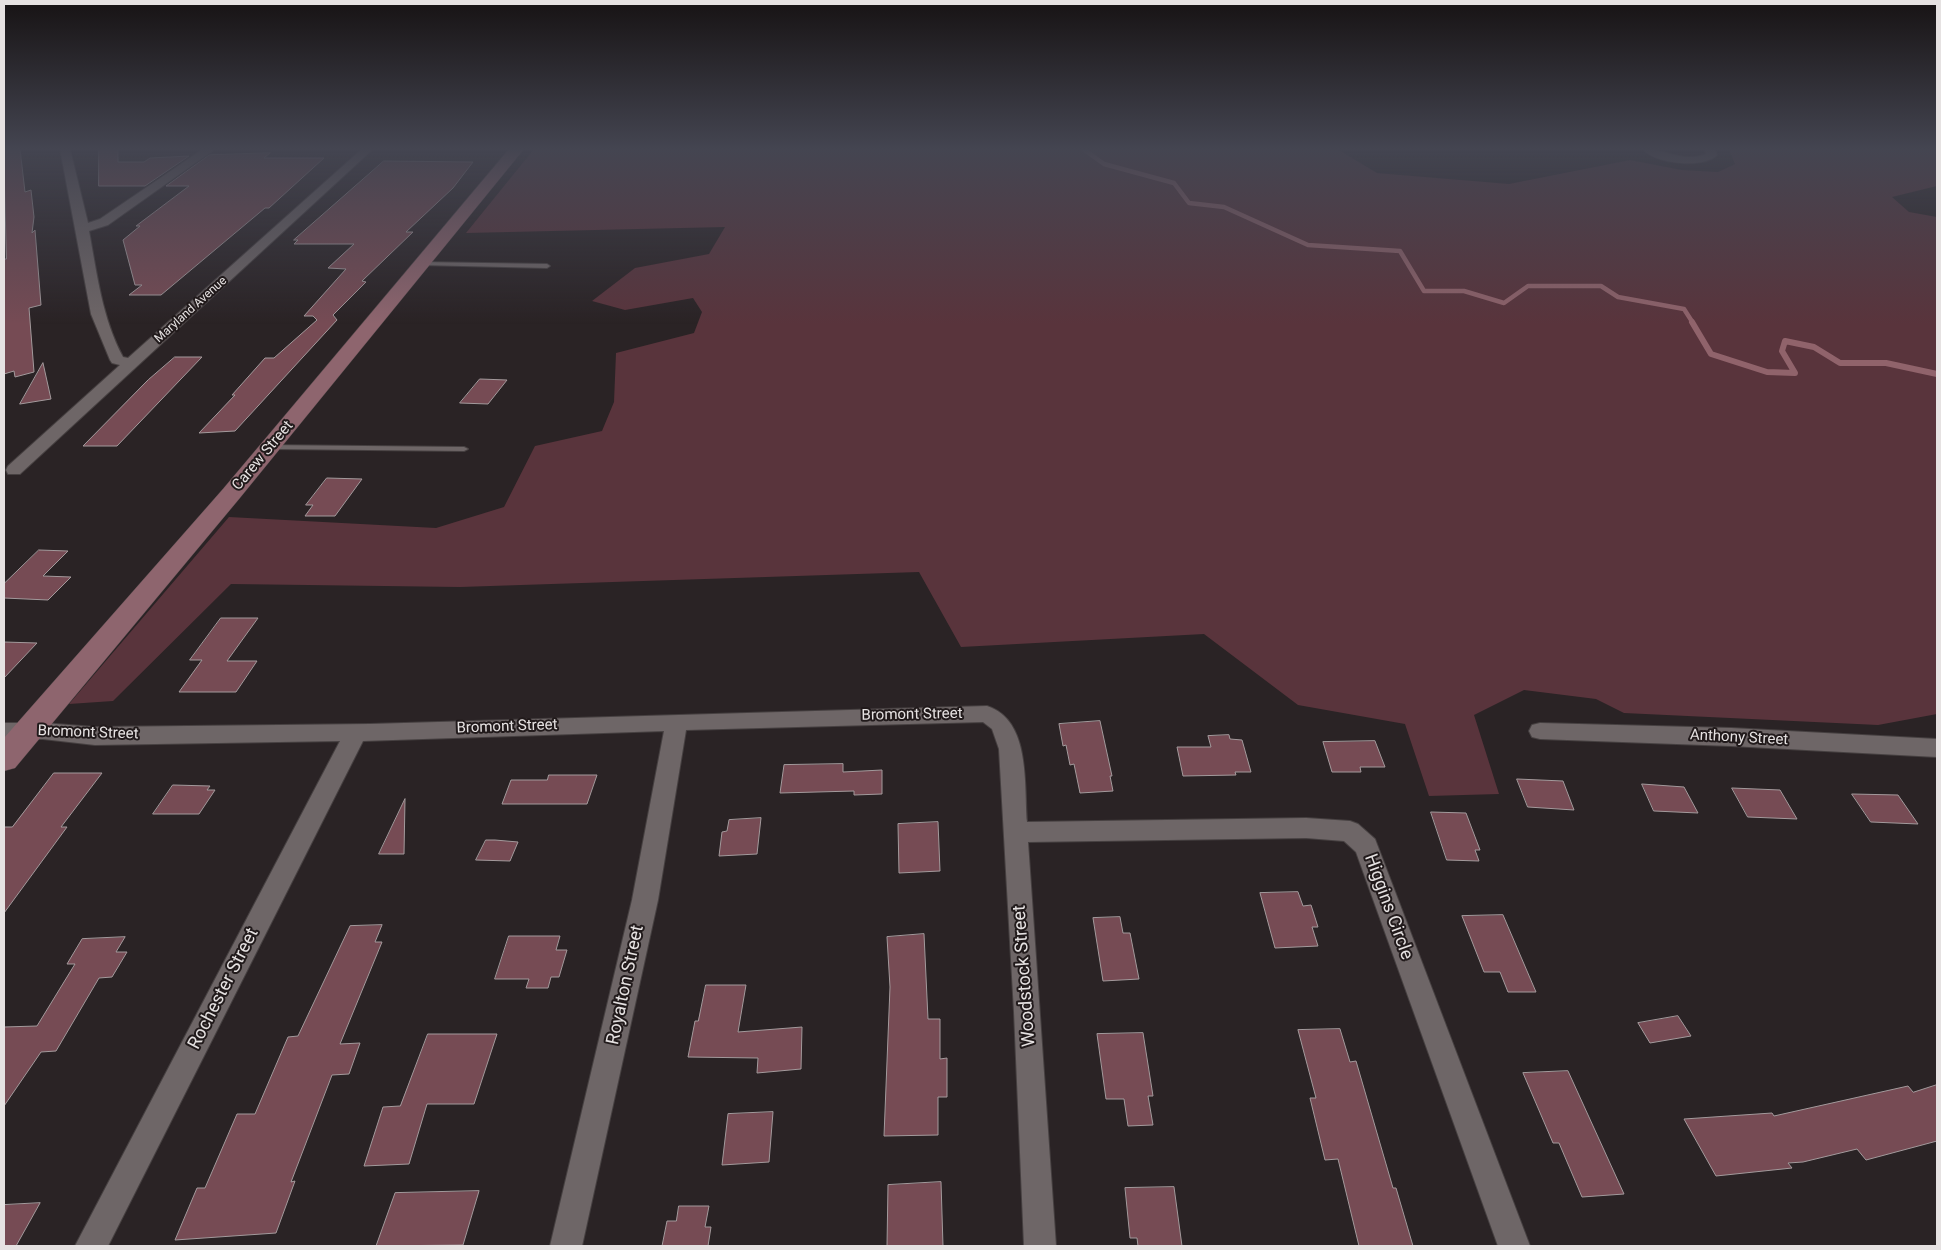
<!DOCTYPE html>
<style>
body{margin:0}
#map{position:relative;width:1941px;height:1250px;overflow:hidden;background:#2a2325;font-family:Roboto,sans-serif}
canvas{display:block}
.frame{position:absolute;inset:0;border:5px solid #e6e2e2;pointer-events:none}
</style>
<div id="map">
<canvas width="1941" height="1250"></canvas>
<div class="frame"></div>
</div>
<script>
const ctx = document.querySelector('canvas').getContext('2d');
ctx.lineJoin = 'round';
function fill(path, color) { ctx.fillStyle = color; ctx.fill(path, 'evenodd'); }
function strokePath(path, color, width, dash) { ctx.strokeStyle = color; ctx.lineWidth = width; ctx.lineCap = dash ? 'butt' : 'round'; ctx.setLineDash(dash || []); ctx.stroke(path); }
function label(font, color, halo, rows, align = 'center') {
  ctx.font = font + ' Roboto,sans-serif'; ctx.lineWidth = 4; ctx.setLineDash([]); ctx.textBaseline = 'middle'; ctx.strokeStyle = halo; ctx.fillStyle = color; for (const [text, x, y, turn = 0] of rows) {
    ctx.save(); ctx.translate(x, y); ctx.rotate((+turn || 0) * Math.PI / 180); ctx.textAlign = isNaN(turn) ? turn : align; if (halo) ctx.strokeText(text, 0, 0); ctx.fillText(text, 0, 0); ctx.restore();
  }
}
const green = new Path2D(`
 M 534,149 L 1333,149 L 1339,150 L 1377,173 L 1509,184 L 1630,160 L 1682,170 L 1718,172 L 1735,164 L 1729,150 L 1726,149 L 1937,149 L 1937,186 L 1892,197 L 1909,212 L 1937,217 L 1937,714 L 1878,725 L 1624,713 L 1596,699 L 1524,690 L 1474,715 L 1499,794 L 1429,796 L 1405,724 L 1298,705 L 1204,634 L 961,647 L 919,572 L 460,587 L 231,584 L 113,701 L 69,704 L 229,517 L 436,528 L 504,507 L 535,446 L 602,431 L 614,402 L 616,353 L 694,333 L 702,312 L 693,298 L 625,310 L 592,301 L 635,268 L 709,254 L 725,227 L 466,233 Z`);
const streamFar1 = new Path2D(`
 M 1083,149 L 1104,164 L 1174,183 L 1189,203 L 1224,207 L 1308,245 L 1400,251 L 1424,291 L 1464,291 L 1504,303 L 1528,286 L 1601,286 L 1618,297 L 1684,309 L 1693,323`);
const stream = new Path2D(`
 M 1692,322 L 1711,354 L 1767,372 L 1795,373 L 1782,351 L 1785,341 L 1814,347 L 1840,363 L 1886,363 L 1937,374`);
const building = new Path2D(`
 M 4,149 L 20,149 L 25,192 L 31,190 L 34,217 L 32,233 L 35,230 L 41,305 L 29,308 L 34,372 L 15,377 L 14,371 L 4,374 L 4,259 L 6,259 Z
 M 99,149 L 118,149 L 118,162 L 144,162 L 150,158 L 189,156 L 145,186 L 99,186 Z
 M 270,153 L 264,158 L 324,158 L 269,208 L 265,208 L 161,295 L 129,295 L 142,285 L 135,285 L 123,240 L 140,226 L 136,226 L 189,186 L 166,186 L 209,155 Z
 M 384,161 L 473,162 L 453,188 L 406,232 L 413,232 L 362,281 L 366,282 L 333,315 L 337,320 L 235,431 L 199,433 L 235,395 L 232,395 L 265,358 L 274,358 L 317,320 L 313,316 L 304,316 L 346,269 L 328,268 L 354,244 L 294,244 L 298,240 L 294,240 Z
 M 175,357 L 202,357 L 117,446 L 83,446 L 148,380 Z
 M 43,363 L 51,399 L 20,404 Z
 M 480,379 L 507,380 L 488,404 L 460,403 Z
 M 327,478 L 362,479 L 335,516 L 305,516 L 313,505 L 306,505 Z
 M 39,550 L 68,551 L 43,576 L 71,577 L 48,600 L 4,598 L 4,584 Z
 M 221,618 L 258,618 L 227,661 L 257,661 L 236,692 L 179,692 L 202,660 L 190,660 Z
 M 4,642 L 37,643 L 4,678 Z
 M 1100,721 L 1112,776 L 1110,776 L 1113,791 L 1080,793 L 1074,764 L 1070,765 L 1066,745 L 1063,746 L 1059,724 Z
 M 1229,735 L 1230,739 L 1242,740 L 1251,772 L 1235,772 L 1236,775 L 1183,776 L 1177,747 L 1211,747 L 1208,736 Z
 M 1375,741 L 1385,767 L 1360,767 L 1361,772 L 1332,772 L 1323,742 Z
 M 843,764 L 843,772 L 882,770 L 882,794 L 854,795 L 854,791 L 780,793 L 784,765 Z
 M 54,773 L 102,773 L 61,827 L 67,827 L 4,913 L 4,827 L 12,827 Z
 M 549,775 L 597,775 L 587,804 L 502,804 L 511,780 L 547,780 Z
 M 1517,779 L 1563,781 L 1574,810 L 1528,807 Z
 M 1642,784 L 1684,787 L 1698,813 L 1654,811 Z
 M 173,785 L 210,786 L 207,790 L 215,790 L 199,814 L 153,814 Z
 M 1732,788 L 1780,790 L 1797,819 L 1748,817 Z
 M 1852,794 L 1898,795 L 1918,824 L 1871,822 Z
 M 405,799 L 404,854 L 379,854 Z
 M 1431,812 L 1466,813 L 1480,850 L 1475,850 L 1479,861 L 1447,860 Z
 M 761,818 L 757,854 L 719,856 L 722,832 L 727,831 L 729,820 Z
 M 938,822 L 940,871 L 899,873 L 898,824 Z
 M 486,840 L 495,840 L 518,842 L 510,861 L 476,860 Z
 M 1298,892 L 1303,906 L 1311,905 L 1318,927 L 1312,927 L 1318,946 L 1275,948 L 1260,893 Z
 M 1503,915 L 1536,992 L 1508,992 L 1500,972 L 1484,972 L 1462,916 Z
 M 1120,917 L 1123,933 L 1130,933 L 1139,979 L 1103,981 L 1093,918 Z
 M 382,925 L 375,942 L 382,942 L 340,1044 L 360,1043 L 349,1074 L 332,1075 L 291,1182 L 295,1181 L 276,1233 L 175,1240 L 197,1188 L 205,1188 L 237,1114 L 255,1114 L 288,1037 L 298,1036 L 350,926 Z
 M 924,934 L 928,1019 L 940,1019 L 940,1059 L 947,1058 L 947,1097 L 938,1097 L 938,1135 L 884,1136 L 890,987 L 887,937 Z
 M 509,936 L 560,936 L 556,950 L 567,950 L 559,977 L 551,977 L 548,988 L 526,988 L 529,979 L 495,979 Z
 M 125,937 L 116,952 L 127,952 L 112,977 L 99,978 L 56,1051 L 41,1052 L 4,1106 L 4,1027 L 37,1026 L 75,964 L 67,964 L 82,939 Z
 M 706,985 L 746,985 L 738,1032 L 802,1027 L 801,1069 L 757,1073 L 758,1058 L 688,1057 L 695,1021 L 698,1021 Z
 M 1678,1016 L 1691,1036 L 1650,1043 L 1638,1023 Z
 M 1340,1029 L 1350,1062 L 1356,1061 L 1393,1188 L 1396,1188 L 1413,1246 L 1359,1246 L 1338,1159 L 1325,1160 L 1310,1098 L 1316,1098 L 1298,1030 Z
 M 1143,1033 L 1153,1096 L 1148,1096 L 1153,1125 L 1128,1126 L 1124,1099 L 1106,1099 L 1097,1034 Z
 M 428,1034 L 497,1034 L 474,1104 L 427,1104 L 409,1164 L 364,1166 L 383,1107 L 400,1106 Z
 M 1568,1071 L 1624,1194 L 1582,1197 L 1559,1143 L 1553,1143 L 1523,1073 Z
 M 1937,1085 L 1937,1141 L 1866,1160 L 1857,1149 L 1803,1162 L 1788,1163 L 1792,1168 L 1716,1176 L 1684,1119 L 1772,1113 L 1774,1116 L 1908,1086 L 1913,1092 Z
 M 773,1112 L 769,1162 L 722,1165 L 728,1114 Z
 M 941,1182 L 943,1246 L 887,1246 L 888,1185 Z
 M 1174,1187 L 1182,1246 L 1138,1246 L 1137,1238 L 1130,1238 L 1125,1188 Z
 M 479,1191 L 463,1245 L 376,1246 L 395,1193 Z
 M 40,1203 L 16,1246 L 4,1246 L 4,1205 Z
 M 679,1206 L 709,1206 L 705,1227 L 711,1227 L 708,1246 L 662,1246 L 667,1221 L 676,1221 Z`);
const lane = new Path2D(`
 M 422,262 L 547,264 L 550,266 L 547,268 L 420,265 L 420,263 Z
 M 267,445 L 464,447 L 468,449 L 464,451 L 270,449 L 267,449 Z`);
const street = new Path2D(`
 M 60,149 L 70,149 L 88,223 L 100,219 L 203,149 L 215,149 L 108,225 L 89,231 C 97,274 102,318 123,357 L 128,358 L 362,149 L 373,149 L 20,474 L 8,474 L 6,470 L 8,466 L 120,365 L 112,363 L 110,360 L 91,314 Z
 M 1643,149 C 1664,149 1685,163 1706,154 L 1705,149 L 1715,149 L 1717,155 C 1704,169 1654,164 1643,149 Z
 M 987,706 C 1031,720 1024,785 1027,822 L 1306,818 L 1350,821 L 1358,824 L 1375,839 L 1530,1246 L 1498,1246 L 1356,852 L 1344,841 L 1306,838 L 1028,842 L 1056,1246 L 1024,1246 L 1014,1012 L 999,749 L 992,729 L 983,722 L 686,730 L 658,900 L 582,1246 L 550,1246 L 632,900 L 664,731 L 363,741 L 108,1246 L 75,1246 L 340,741 L 95,745 L 43,739 L 4,739 L 4,723 L 43,723 L 95,727 L 370,724 Z
 M 1540,723 L 1731,728 L 1937,739 L 1937,757 L 1731,746 L 1540,739 L 1532,737 L 1529,731 L 1532,725 Z`);
const secondary = new Path2D(`
 M 509,149 L 524,149 L 239,499 L 15,768 L 4,771 L 4,738 L 223,489 Z`);
const farStreetnames = [
 ["Maryland Avenue",191,310,-42]
];
const streetNames = [
 ["Carew Street",263,456,-50],
 ["Bromont Street",912,715,-1],
 ["Bromont Street",507,727,-2],
 ["Bromont Street",88,733,2],
 ["Anthony Street",1739,738,3]
];
const nearStreetnames = [
 ["Higgins Circle",1388,907,70],
 ["Woodstock Street",1025,976,-94],
 ["Royalton Street",626,985,-78],
 ["Rochester Street",224,989,-63]
];
fill(green, '#59343c');
strokePath(streamFar1, '#90636b', 4.5);
strokePath(stream, '#90636b', 6);
fill(building, '#764b54');
strokePath(building, '#a39a9c', 1);
strokePath(lane, '#464041', 2);
strokePath(street, '#464041', 2);
strokePath(secondary, '#464041', 1);
fill(lane, '#6e6667');
fill(street, '#6e6667');
fill(secondary, '#8e656e');
const sky = ctx.createLinearGradient(0, 0, 0, 324);
sky.addColorStop(0, '#171314');
sky.addColorStop(0.46, '#444551');
sky.addColorStop(1, '#44455100');
ctx.fillStyle = sky;
ctx.fillRect(0, 0, 1941, 324);
label('12px', '#e6e2e2', '#211a1b', farStreetnames);
label('15px', '#e6e2e2', '#211a1b', streetNames);
label('18px', '#e6e2e2', '#211a1b', nearStreetnames);
</script>
